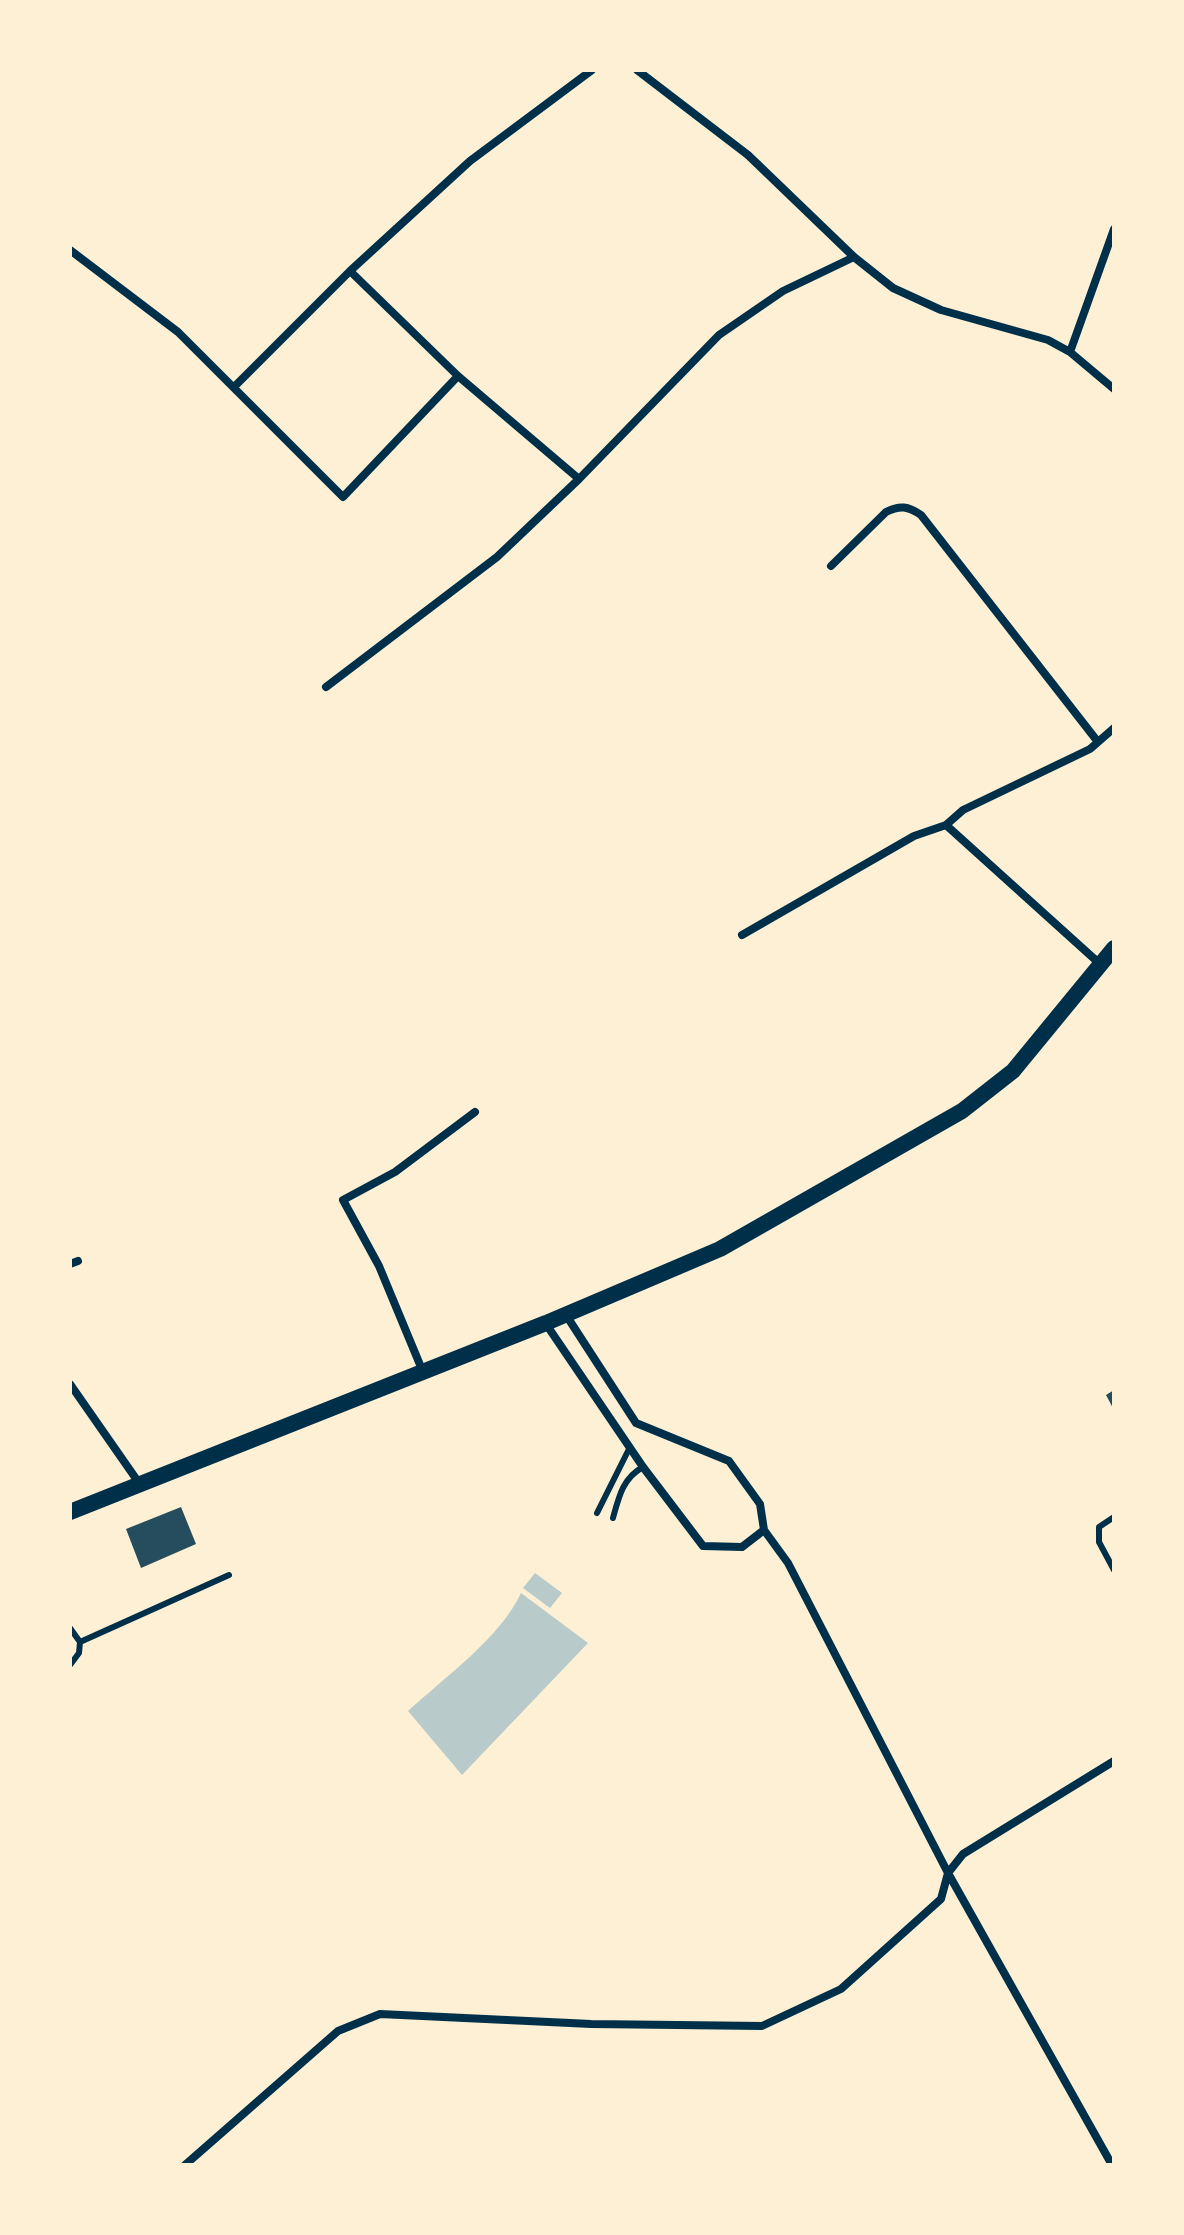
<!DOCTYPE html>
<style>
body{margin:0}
#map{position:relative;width:1184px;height:2235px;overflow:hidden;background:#fdf0d5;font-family:Roboto,sans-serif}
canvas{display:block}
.frame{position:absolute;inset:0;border:72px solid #fdf0d5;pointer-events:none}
</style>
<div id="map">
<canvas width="1184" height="2235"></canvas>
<div class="frame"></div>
</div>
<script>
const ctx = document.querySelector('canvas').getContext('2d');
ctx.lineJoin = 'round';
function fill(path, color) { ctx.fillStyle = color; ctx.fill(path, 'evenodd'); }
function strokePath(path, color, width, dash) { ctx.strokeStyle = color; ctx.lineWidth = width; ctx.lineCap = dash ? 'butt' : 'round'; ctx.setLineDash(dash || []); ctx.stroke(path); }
const green = new Path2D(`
 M 535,1573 L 562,1593 L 550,1608 L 523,1588 Z
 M 521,1593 L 588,1643 L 462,1775 L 408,1711 C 444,1678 501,1637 521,1593 Z`);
const building = new Path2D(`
 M 1114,1390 L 1114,1410 L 1106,1395 Z
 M 181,1507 L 196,1544 L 141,1568 L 126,1529 Z`);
const service = new Path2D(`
 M 597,1513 L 630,1447
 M 1114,1517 L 1099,1527 L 1099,1542 L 1114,1570
 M 613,1518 C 619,1496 623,1478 643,1467
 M 70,1628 L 80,1642 L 229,1575
 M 70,1665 L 79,1653 L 80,1642`);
const minor = new Path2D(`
 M 637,70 L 748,155 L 854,257 L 893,288 L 941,310 L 1048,340 L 1070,352 L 1114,389
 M 70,250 L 178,332 L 343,497 L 458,376
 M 350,271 L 458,376 L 579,479
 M 1070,352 L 1114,229
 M 234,387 L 350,271 L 470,161 L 592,70
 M 831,566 L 886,512 C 900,505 908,506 921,515 L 1098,742
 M 326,687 L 497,557 L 579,479 L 719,335 L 783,291 L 854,257
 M 946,825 L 1100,964
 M 742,935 L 914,836 L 946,825 L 963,810 L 1090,749 L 1114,728
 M 70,1264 L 78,1261
 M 566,1315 L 636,1423 L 729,1461 L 760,1504 L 764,1530 L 788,1563 L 948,1873 L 1112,2165
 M 546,1324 L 643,1467 L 703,1546 L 742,1547 L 764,1530
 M 423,1372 L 379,1266 L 343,1200 L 395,1172 L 475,1112
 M 70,1384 L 139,1483
 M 185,2165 L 338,2031 L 380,2014 L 591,2024 L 762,2026 L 841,1989 L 941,1899 L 948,1873 L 963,1854 L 1114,1761`);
const secondary = new Path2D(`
 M 70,1512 L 546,1323 L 720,1249 L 962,1111 L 1013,1071 L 1114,948`);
fill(green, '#b9caca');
fill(building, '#264d5e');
strokePath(service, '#003049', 6);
strokePath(minor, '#003049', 8);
strokePath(secondary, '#003049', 16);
</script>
